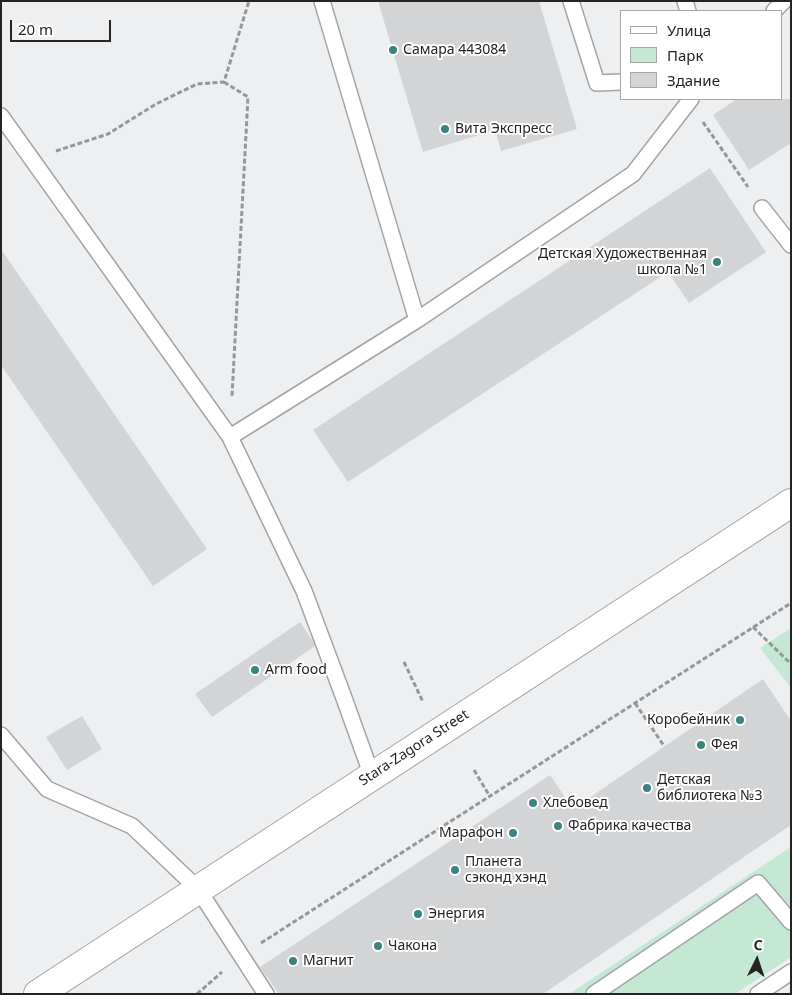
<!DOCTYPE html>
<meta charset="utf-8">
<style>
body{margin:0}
#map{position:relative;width:792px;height:995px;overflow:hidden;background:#edeff1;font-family:"Noto Sans",sans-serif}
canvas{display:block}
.frame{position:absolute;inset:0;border:2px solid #242425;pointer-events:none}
.legend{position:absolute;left:620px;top:10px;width:162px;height:90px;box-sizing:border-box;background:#fff;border:1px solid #a7a7a8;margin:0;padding:6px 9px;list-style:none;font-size:15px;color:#242425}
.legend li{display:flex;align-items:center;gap:10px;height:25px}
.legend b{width:25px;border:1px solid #a7a7a8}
.north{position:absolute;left:732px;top:935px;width:50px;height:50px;-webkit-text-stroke:4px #fff;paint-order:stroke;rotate:4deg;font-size:14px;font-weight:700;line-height:20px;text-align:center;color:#242425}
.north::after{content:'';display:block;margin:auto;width:18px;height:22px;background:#242425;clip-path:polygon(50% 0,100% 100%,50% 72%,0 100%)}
.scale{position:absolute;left:10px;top:20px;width:101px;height:22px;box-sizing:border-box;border:2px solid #242425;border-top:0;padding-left:6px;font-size:15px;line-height:18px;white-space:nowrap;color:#242425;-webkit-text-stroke:4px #fff;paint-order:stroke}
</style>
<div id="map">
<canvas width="792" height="995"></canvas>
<div class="frame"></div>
<ul class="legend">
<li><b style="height:6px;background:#fff"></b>Улица</li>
<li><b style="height:14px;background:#c5e8d4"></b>Парк</li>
<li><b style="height:14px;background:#d2d4d6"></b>Здание</li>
</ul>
<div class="north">С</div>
<div class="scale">20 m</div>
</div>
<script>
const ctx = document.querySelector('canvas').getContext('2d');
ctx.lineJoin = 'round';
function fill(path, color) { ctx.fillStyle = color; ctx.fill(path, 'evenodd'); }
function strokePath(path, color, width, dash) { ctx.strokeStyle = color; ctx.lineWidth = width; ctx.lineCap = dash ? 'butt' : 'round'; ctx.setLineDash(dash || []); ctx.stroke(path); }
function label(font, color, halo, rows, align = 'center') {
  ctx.font = font + ' "Noto Sans",sans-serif'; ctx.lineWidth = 4; ctx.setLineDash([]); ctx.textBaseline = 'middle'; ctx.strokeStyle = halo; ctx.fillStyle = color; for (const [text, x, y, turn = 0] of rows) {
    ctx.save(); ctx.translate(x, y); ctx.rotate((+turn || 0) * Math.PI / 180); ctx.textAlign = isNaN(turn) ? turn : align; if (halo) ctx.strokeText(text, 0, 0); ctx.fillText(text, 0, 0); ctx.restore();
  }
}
const green = new Path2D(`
 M 791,628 L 791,688 L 760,648 Z
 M 791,847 L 791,957 L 735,994 L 569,994 Z`);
const building = new Path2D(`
 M 378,1 L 539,1 L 577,129 L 501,151 L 495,130 L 423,152 Z
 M 737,99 L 791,99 L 791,143 L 749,170 L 713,115 Z
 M 710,168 L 766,252 L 689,303 L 668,272 L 348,482 L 313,430 Z
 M 1,249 L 207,549 L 153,586 L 1,365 Z
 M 300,622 L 312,640 L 315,646 L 212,717 L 195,694 Z
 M 763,679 L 791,721 L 791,825 L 543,994 L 279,994 L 260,967 L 550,775 L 573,809 Z
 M 82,716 L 102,749 L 67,770 L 46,737 Z`);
const path = new Path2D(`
 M 224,82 L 248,97 L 232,396
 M 703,122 L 748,187
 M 56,151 L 108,134 L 156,104 L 197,84 L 224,82 L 249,1
 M 753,627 L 791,664
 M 404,662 L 423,702
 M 635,703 L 664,746
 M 474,770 L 489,795
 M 261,943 L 791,603
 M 197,994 L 222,972`);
const lane = new Path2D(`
 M 322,1 L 417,320
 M 571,1 L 597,83 L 621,82
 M 685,1 L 688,11
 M 774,11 L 784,1
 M 1,116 L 230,437 L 304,591 L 344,698 L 372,776
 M 762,208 L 791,245
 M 230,437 L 417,320 L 633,174 L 691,99
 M 1,735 L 47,789 L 132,826 L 198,889 L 266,994
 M 594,994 L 758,883 L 791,922
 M 758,994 L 791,972`);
const secondary = new Path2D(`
 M 38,994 L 791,503`);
const markers = [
 [393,50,5,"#3a8381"],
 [445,129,5,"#3a8381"],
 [717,262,5,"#3a8381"],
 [255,670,5,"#3a8381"],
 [740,720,5,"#3a8381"],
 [701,745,5,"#3a8381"],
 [647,788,5,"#3a8381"],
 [533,803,5,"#3a8381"],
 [558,826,5,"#3a8381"],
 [513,833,5,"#3a8381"],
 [455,870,5,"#3a8381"],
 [418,914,5,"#3a8381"],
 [378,946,5,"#3a8381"],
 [293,961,5,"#3a8381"]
];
const poiNames = [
 ["Самара 443084",403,50],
 ["Вита Экспресс",455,129],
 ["Детская Художественная",707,254,"right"],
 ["школа №1",707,270,"right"],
 ["Arm food",265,670],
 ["Коробейник",730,720,"right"],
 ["Фея",711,745],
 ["Детская",657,780],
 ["библиотека №3",657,796],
 ["Хлебовед",543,803],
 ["Фабрика качества",568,826],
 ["Марафон",503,833,"right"],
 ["Планета",465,862],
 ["сэконд хэнд",465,878],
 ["Энергия",428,914],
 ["Чакона",388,946],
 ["Магнит",303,961]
];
const streetNames = [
 ["Stara-Zagora Street",414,748,-33]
];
fill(green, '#c5e8d4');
fill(building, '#d2d4d6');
strokePath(lane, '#a2a4a6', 18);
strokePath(secondary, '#a2a4a6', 30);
strokePath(path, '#969798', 3, [5, 2.5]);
strokePath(lane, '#fff', 15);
strokePath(secondary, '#fff', 28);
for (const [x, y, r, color] of markers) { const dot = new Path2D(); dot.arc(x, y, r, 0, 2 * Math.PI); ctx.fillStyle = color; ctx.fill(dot); strokePath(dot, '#fff', 2); }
label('14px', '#242425', '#fff', poiNames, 'left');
label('14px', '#242425', '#fff', streetNames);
</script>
